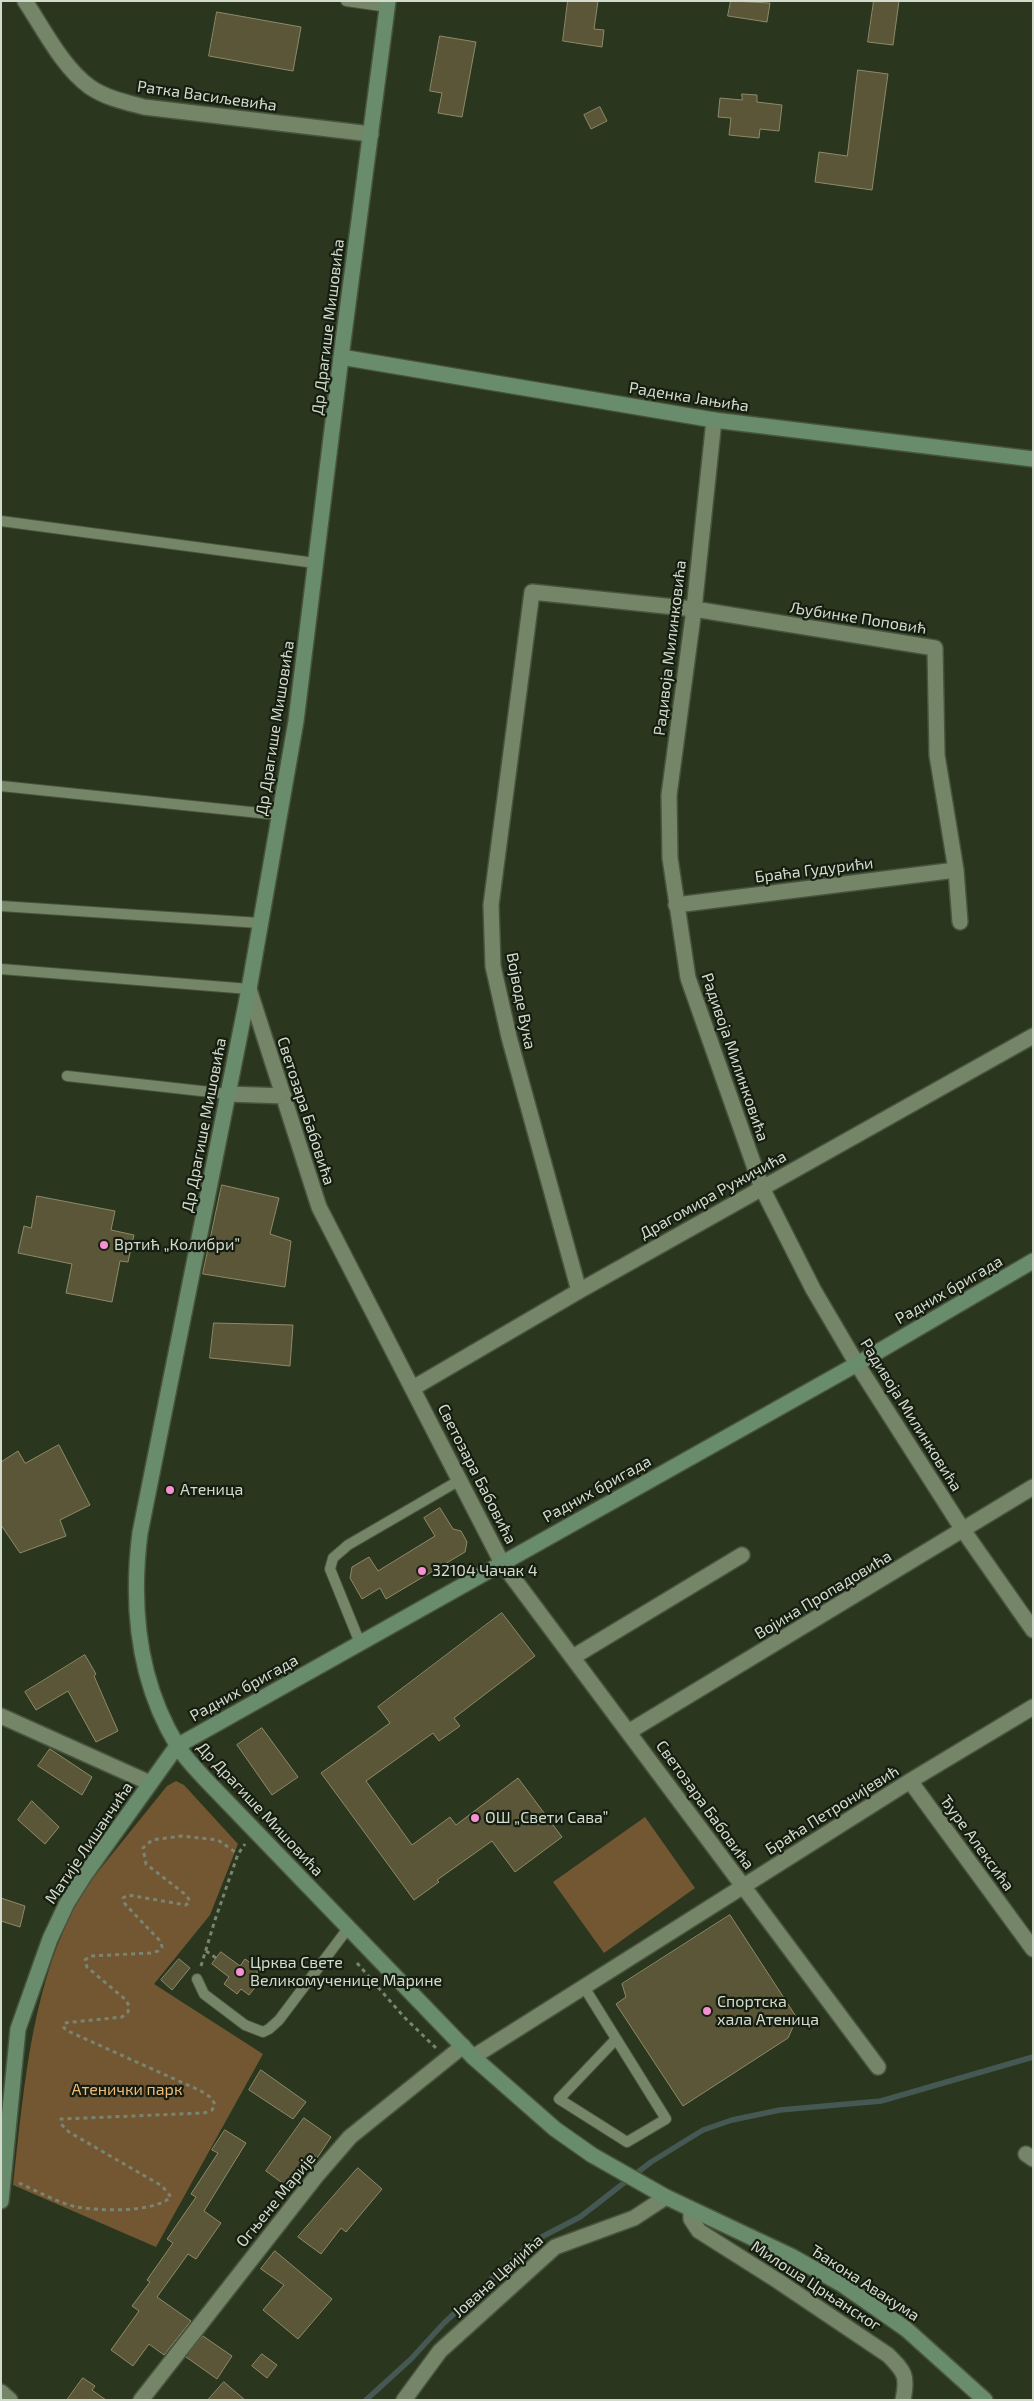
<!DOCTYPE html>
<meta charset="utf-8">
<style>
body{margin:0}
#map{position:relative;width:1034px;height:2401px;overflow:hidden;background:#2a371e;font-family:"Exo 2",sans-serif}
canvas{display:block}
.frame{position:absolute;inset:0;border:2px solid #d3dccc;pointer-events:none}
</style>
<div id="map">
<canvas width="1034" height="2401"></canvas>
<div class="frame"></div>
</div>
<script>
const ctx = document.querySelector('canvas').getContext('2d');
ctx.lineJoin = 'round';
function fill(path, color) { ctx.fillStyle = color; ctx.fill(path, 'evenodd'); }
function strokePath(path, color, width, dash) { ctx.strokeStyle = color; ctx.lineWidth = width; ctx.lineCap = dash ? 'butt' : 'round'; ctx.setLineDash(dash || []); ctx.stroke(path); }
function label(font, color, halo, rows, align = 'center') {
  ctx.font = font + ' "Exo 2",sans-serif'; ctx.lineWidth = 4.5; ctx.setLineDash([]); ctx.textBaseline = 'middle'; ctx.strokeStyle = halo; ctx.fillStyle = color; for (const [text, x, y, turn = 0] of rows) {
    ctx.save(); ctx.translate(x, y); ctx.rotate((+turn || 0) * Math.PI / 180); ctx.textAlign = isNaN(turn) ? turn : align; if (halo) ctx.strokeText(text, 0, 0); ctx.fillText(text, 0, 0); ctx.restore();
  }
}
const green = new Path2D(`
 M 176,1781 L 184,1785 L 238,1844 L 210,1915 L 154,1984 L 263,2054 L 156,2247 L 13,2185 C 25,2081 31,1982 84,1889 L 167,1786 Z
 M 645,1817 L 695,1888 L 604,1953 L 553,1882 Z`);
const stream = new Path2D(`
 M 366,2400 L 411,2359 L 444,2323 L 532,2242 L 580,2217 L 651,2162 L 703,2130 L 732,2120 L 780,2110 L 881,2101 L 1033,2057`);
const building = new Path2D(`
 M 568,1 L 598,1 L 594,29 L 604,30 L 602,47 L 563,41 Z
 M 731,1 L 770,3 L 767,22 L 728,16 Z
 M 874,1 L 899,1 L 893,45 L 868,42 Z
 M 217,12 L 301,27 L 293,71 L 209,56 Z
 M 440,36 L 476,42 L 462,117 L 438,113 L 442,93 L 430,91 Z
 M 858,70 L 888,74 L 872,190 L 815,182 L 819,152 L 847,156 Z
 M 742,94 L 757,95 L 757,102 L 782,105 L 779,131 L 760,129 L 759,138 L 729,135 L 731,118 L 718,117 L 720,98 L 742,100 Z
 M 600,107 L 607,121 L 591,129 L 584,115 Z
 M 222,1185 L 279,1198 L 270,1234 L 291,1241 L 285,1287 L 203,1274 Z
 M 37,1196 L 115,1211 L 111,1230 L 134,1235 L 128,1262 L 120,1261 L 112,1302 L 66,1293 L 72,1264 L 18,1253 L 24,1226 L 31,1228 Z
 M 214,1323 L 293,1325 L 290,1366 L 210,1358 Z
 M 59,1445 L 90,1505 L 60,1520 L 66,1536 L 20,1553 L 1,1525 L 1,1462 L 18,1451 L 25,1463 Z
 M 440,1508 L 453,1529 L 461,1531 L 467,1542 L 465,1552 L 386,1599 L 380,1588 L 362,1599 L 350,1578 L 352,1567 L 369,1557 L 378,1571 L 435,1536 L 424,1518 Z
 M 502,1613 L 535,1656 L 454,1718 L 460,1726 L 439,1741 L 433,1733 L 366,1781 L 412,1845 L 450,1817 L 456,1825 L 518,1778 L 562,1837 L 515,1872 L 492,1841 L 437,1880 L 439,1882 L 414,1900 L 321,1773 L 390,1723 L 378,1707 Z
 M 85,1655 L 96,1674 L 94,1676 L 118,1731 L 96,1742 L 68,1691 L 36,1710 L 25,1692 Z
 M 262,1728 L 298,1777 L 272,1795 L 237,1745 Z
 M 50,1749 L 92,1777 L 82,1795 L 38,1766 Z
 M 32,1801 L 59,1827 L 45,1844 L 18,1820 Z
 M 1,1898 L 25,1906 L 20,1927 L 1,1921 Z
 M 730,1915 L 797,2018 L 788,2038 L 683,2106 L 616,2004 L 626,1997 L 622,1984 Z
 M 221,1952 L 240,1966 L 245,1959 L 259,1969 L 255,1976 L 261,1980 L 249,1995 L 241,1989 L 237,1994 L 224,1984 L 229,1977 L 212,1964 Z
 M 179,1959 L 190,1968 L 172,1990 L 161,1980 Z
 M 261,2070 L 306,2102 L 293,2119 L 249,2090 Z
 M 304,2118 L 331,2137 L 317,2158 L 314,2155 L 292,2190 L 266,2171 Z
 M 225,2130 L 246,2143 L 204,2211 L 221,2223 L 196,2259 L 188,2254 L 157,2297 L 191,2321 L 164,2355 L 149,2344 L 133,2366 L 111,2350 L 139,2311 L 132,2306 L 150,2282 L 147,2280 L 173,2243 L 167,2239 L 196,2197 L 191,2194 L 218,2153 L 212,2150 Z
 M 358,2168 L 382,2189 L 346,2232 L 341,2228 L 321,2254 L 298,2237 Z
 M 275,2251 L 332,2299 L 298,2339 L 263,2310 L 284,2285 L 261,2269 Z
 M 203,2336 L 232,2356 L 217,2379 L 186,2357 Z
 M 262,2354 L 277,2365 L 267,2378 L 252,2366 Z
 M 83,2378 L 95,2386 L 92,2390 L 106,2400 L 67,2400 Z
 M 224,2382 L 245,2400 L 208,2400 Z`);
const path = new Path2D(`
 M 206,1951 L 216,1958
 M 357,1963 L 404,2017 L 436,2048
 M 201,1966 L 215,1920 L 238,1854 L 245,1844
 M 19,2183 C 37,2191 58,2203 77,2207 C 100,2211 153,2213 171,2197 L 162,2186 L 69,2132 L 61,2124 L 61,2119 L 204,2113 L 212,2110 L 215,2104 L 210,2097 L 201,2091 L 70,2032 L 64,2028 L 64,2023 L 122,2017 L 128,2012 L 129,2006 L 126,2000 L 87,1967 L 85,1960 L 90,1956 L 151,1953 L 158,1951 L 162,1947 L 161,1942 L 125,1904 L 123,1898 L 128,1895 L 186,1905 L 190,1901 L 186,1895 L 146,1864 L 143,1848 L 152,1840 L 181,1836 L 218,1840 L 238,1854`);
const lane = new Path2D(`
 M 346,1 L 388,7
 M 1,521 L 315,563
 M 1,786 L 279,815
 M 1,906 L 260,923
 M 1,969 L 249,989
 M 67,1076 L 228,1094
 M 360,1643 L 330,1569 L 333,1558 L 348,1545 L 460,1480
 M 197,1979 L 204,1994 L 245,2025 L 263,2032 L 269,2029 L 279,2020 L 349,1927
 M 584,1987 L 666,2119 L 627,2142 L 559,2099 L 616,2039`);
const street = new Path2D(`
 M 25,1 C 43,28 63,68 90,87 C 106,98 125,102 144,107 L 371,134
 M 714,420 L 694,609 L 669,795 L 670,858 L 688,978 L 762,1188 L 813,1289 L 857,1364 L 963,1530 L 1033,1630
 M 676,905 L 956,870
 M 249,989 L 319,1207 L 502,1563 L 878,2067
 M 228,1094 L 284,1096
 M 579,1291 L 509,1037 L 493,966 L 491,905 L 532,592 L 694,609 L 935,648 L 937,755 L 956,870 L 960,922
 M 413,1388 L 579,1291 L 1033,1036
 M 573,1657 L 742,1555
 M 1,1716 L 150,1783
 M 630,1731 L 1033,1487
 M 910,1781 L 1033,1949
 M 473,2057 L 910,1781 L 1033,1707
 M 1026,2154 L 1033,2159
 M 691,2210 L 691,2219 L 699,2231 L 778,2281 L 888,2355 C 905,2372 908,2376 903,2400
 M 1,2392 L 10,2400
 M 141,2400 L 318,2174 L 350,2137 L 463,2046
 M 404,2400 L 440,2351 L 555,2247 L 634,2218 L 666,2197`);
const secondary = new Path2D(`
 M 388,1 L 341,357 L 296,721 L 249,989 L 140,1533 C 131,1605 138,1681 177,1745 C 184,1757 196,1769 206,1780 L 473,2057 L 555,2129 L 592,2155 L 666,2197 L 793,2257 L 843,2285 L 906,2329 L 985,2400
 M 341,357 L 714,420 L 1033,459
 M 1,2201 L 18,2029 L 50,1939 L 67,1903 L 84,1876 L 177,1746 L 857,1364 L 1033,1261`);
const markers = [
 [104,1245,5,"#f590d1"],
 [170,1490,5,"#f590d1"],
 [422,1571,5,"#f590d1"],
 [475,1818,5,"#f590d1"],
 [240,1972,5,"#f590d1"],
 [707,2011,5,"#f590d1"]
];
const streetNames = [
 ["Ратка Васиљевића",207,96,8],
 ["Др Драгише Мишовића",328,327,-83],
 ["Раденка Јањића",689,397,9],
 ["Љубинке Поповић",858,618,9],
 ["Радивоја Милинковића",670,648,-83],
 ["Др Драгише Мишовића",275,728,-81],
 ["Браћа Гудурићи",814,870,-7],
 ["Војводе Вука",521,1001,79],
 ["Радивоја Милинковића",735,1057,71],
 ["Светозара Бабовића",306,1111,72],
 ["Др Драгише Мишовића",204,1125,-79],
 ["Драгомира Ружичића",713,1195,-29],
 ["Радних бригада",949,1290,-30],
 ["Радивоја Милинковића",911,1415,58],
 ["Светозара Бабовића",477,1474,63],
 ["Радних бригада",597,1489,-29],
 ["Војина Пропадовића",823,1595,-31],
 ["Радних бригада",244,1688,-29],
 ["Светозара Бабовића",705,1805,54],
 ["Др Драгише Мишовића",260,1809,47],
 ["Браћа Петронијевић",832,1810,-32],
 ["Матије Лишанчића",89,1843,-56],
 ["Ђуре Алексића",977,1843,54],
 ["Огњене Марије",276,2200,-51],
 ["Јована Цвијића",498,2276,-42],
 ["Ђакона Авакума",865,2283,33],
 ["Милоша Црњанског",816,2286,33]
];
const poiNames = [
 ["Вртић „Колибри”",114,1245],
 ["Атеница",180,1490],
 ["32104 Чачак 4",432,1571],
 ["ОШ „Свети Сава”",485,1818],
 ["Црква Свете",250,1963],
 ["Великомученице Марине",250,1981],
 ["Спортска",717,2002],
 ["хала Атеница",717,2020]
];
const parkNames = [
 ["Атенички парк",127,2090]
];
fill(green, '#735733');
strokePath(stream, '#465853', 5.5);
fill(building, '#5a5637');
strokePath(building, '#8e8a69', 1);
strokePath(lane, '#48543d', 12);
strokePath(street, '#48543d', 18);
strokePath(secondary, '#48543d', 18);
strokePath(path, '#7a8571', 3, [4, 4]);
strokePath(lane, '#758568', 10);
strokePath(street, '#758568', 15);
strokePath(secondary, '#688c6c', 15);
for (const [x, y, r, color] of markers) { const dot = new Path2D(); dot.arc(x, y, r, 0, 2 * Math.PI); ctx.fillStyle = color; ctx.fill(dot); strokePath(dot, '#161d11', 2); }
label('16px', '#d3dccc', '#161d11', streetNames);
label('16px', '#d3dccc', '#161d11', poiNames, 'left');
label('16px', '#efbb7a', '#161d11', parkNames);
</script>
